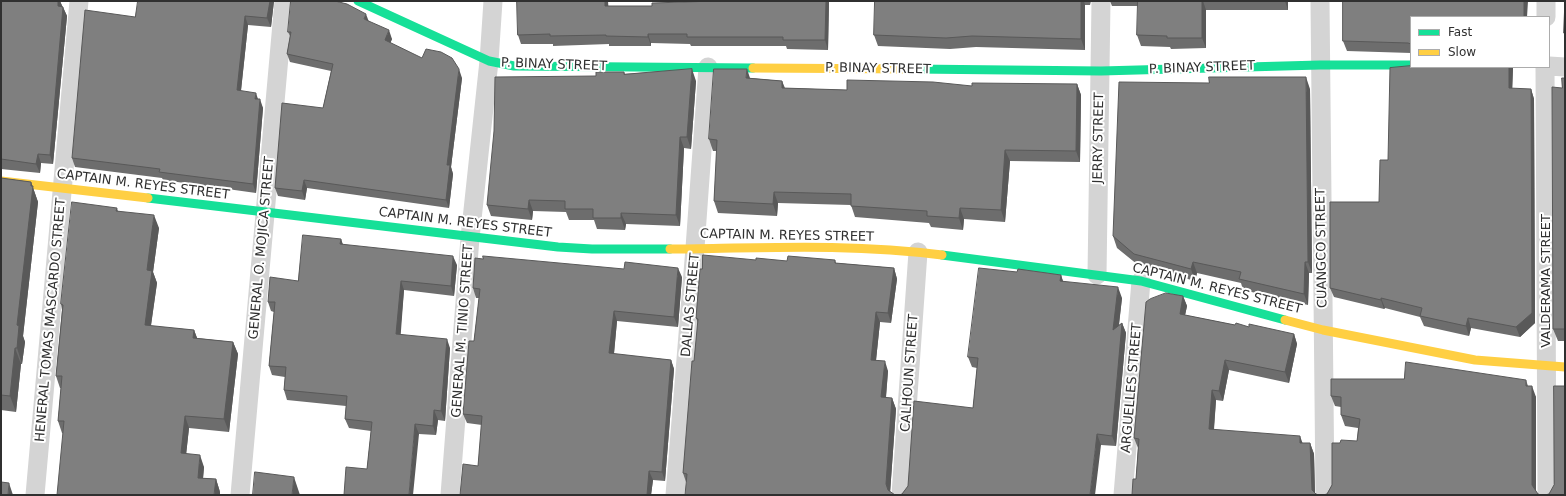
<!DOCTYPE html>
<style>
body{margin:0}
#map{position:relative;width:1566px;height:496px;overflow:hidden;background:#fff;font-family:"DejaVu Sans",sans-serif}
canvas{display:block}
.frame{position:absolute;inset:0;border:2px solid #303030;pointer-events:none}
.legend{position:absolute;left:1410px;top:16px;width:140px;height:52px;box-sizing:border-box;background:#fff;border:1px solid #acacac;margin:0;padding:5px 7px;list-style:none;font-size:12px;color:#303030}
.legend li{display:flex;align-items:center;gap:8px;height:20px}
.legend b{width:20px;border:1px solid #acacac}
</style>
<div id="map">
<canvas width="1566" height="496"></canvas>
<div class="frame"></div>
<ul class="legend">
<li><b style="height:5px;background:#16e098"></b>Fast</li>
<li><b style="height:5px;background:#ffcf43"></b>Slow</li>
</ul>
</div>
<script>
const ctx = document.querySelector('canvas').getContext('2d');
ctx.lineJoin = 'round';
function strokePath(path, color, width, dash) { ctx.strokeStyle = color; ctx.lineWidth = width; ctx.lineCap = dash ? 'butt' : 'round'; ctx.setLineDash(dash || []); ctx.stroke(path); }
function fill(path, color) { ctx.fillStyle = color; ctx.fill(path, 'evenodd'); }
function label(font, color, halo, rows, align = 'center') {
  ctx.font = font + ' "DejaVu Sans",sans-serif'; ctx.lineWidth = 4; ctx.setLineDash([]); ctx.textBaseline = 'middle'; ctx.strokeStyle = halo; ctx.fillStyle = color; for (const [text, x, y, turn = 0] of rows) {
    ctx.save(); ctx.translate(x, y); ctx.rotate((+turn || 0) * Math.PI / 180); ctx.textAlign = isNaN(turn) ? turn : align; if (halo) ctx.strokeText(text, 0, 0); ctx.fillText(text, 0, 0); ctx.restore();
  }
}
const street = new Path2D(`
 M 1320,1 L 1325,495
 M 1546,17 L 1546,1
 M 1549,66 L 1565,67
 M 1545,67 L 1547,495
 M 1097,275 L 1101,1
 M 35,495 L 79,1
 M 240,495 L 284,1
 M 450,495 L 470,238 L 489,61 L 493,1
 M 675,495 L 695,248 L 708,67
 M 901,495 L 918,252
 M 1123,495 L 1141,281`);
const fast = new Path2D(`
 M 358,1 L 489,61 L 514,66 L 753,68
 M 914,69 L 1101,71 L 1320,65 L 1411,65
 M 148,198 L 558,247 L 592,249 L 670,249
 M 942,255 L 1141,281 L 1285,320`);
const slow = new Path2D(`
 M 753,68 L 914,69
 M 1,181 L 148,198
 M 670,249 C 760,248 852,243 942,255
 M 1285,320 L 1323,330 L 1475,360 L 1565,367`);
const wall = new Path2D(`
 M 1,1 L 60,1 L 67,16 L 53,164 L 41,163 L 40,173 L 1,169 Z
 M 274,1 L 271,27 L 248,25 L 241,91 L 258,99 L 263,108 L 256,193 L 163,180 L 162,178 L 75,167 L 72,158 L 135,17 Z
 M 517,1 L 608,1 L 608,6 L 652,6 L 829,1 L 828,50 L 787,49 L 786,46 L 691,46 L 690,44 L 651,43 L 651,46 L 609,46 L 609,44 L 553,46 L 553,44 L 521,44 L 518,35 Z
 M 875,1 L 1091,1 L 1090,5 L 1085,5 L 1085,50 L 976,47 L 950,49 L 878,46 L 874,35 Z
 M 1110,1 L 1288,1 L 1288,10 L 1206,10 L 1206,48 L 1171,49 L 1170,47 L 1141,46 L 1137,35 L 1138,6 L 1112,6 Z
 M 1411,17 L 1411,53 L 1347,51 L 1343,41 Z
 M 369,21 L 392,39 L 390,43 L 462,78 L 451,167 L 453,174 L 449,208 L 307,188 L 305,200 L 278,196 L 275,188 L 323,108 L 331,71 L 290,62 L 287,54 L 290,36 L 288,32 Z
 M 1513,67 L 1512,89 L 1531,89 L 1534,99 L 1535,323 L 1520,337 L 1471,328 L 1469,336 L 1424,326 L 1420,317 L 1385,308 L 1384,309 L 1334,297 L 1330,288 L 1379,202 L 1388,160 Z
 M 624,72 L 625,74 L 696,81 L 691,149 L 684,148 L 680,226 L 626,224 L 625,230 L 597,229 L 594,220 L 569,220 L 566,212 L 533,211 L 532,220 L 491,216 L 487,205 Z
 M 750,78 L 782,81 L 785,88 L 847,90 L 972,86 L 1077,84 L 1081,95 L 1080,162 L 1010,161 L 1005,222 L 964,219 L 963,230 L 931,227 L 929,223 L 855,217 L 851,205 L 778,203 L 777,216 L 718,213 L 714,201 L 717,151 L 713,151 L 709,139 Z
 M 1565,78 L 1565,341 L 1558,341 L 1553,329 Z
 M 1310,89 L 1312,273 L 1309,273 L 1308,305 L 1243,290 L 1241,283 L 1197,273 L 1195,281 L 1138,265 L 1117,248 L 1113,236 Z
 M 1,178 L 31,182 L 38,202 L 23,336 L 25,342 L 22,364 L 21,364 L 16,412 L 1,410 Z
 M 117,208 L 118,211 L 159,228 L 153,272 L 157,283 L 151,326 L 194,330 L 197,338 L 233,342 L 238,354 L 229,432 L 189,428 L 186,454 L 204,467 L 203,478 L 216,479 L 220,492 L 62,433 L 58,421 L 61,388 L 60,388 L 56,376 L 62,310 L 61,304 Z
 M 341,239 L 343,245 L 457,265 L 454,296 L 404,290 L 400,334 L 450,348 L 445,421 L 438,420 L 436,435 L 419,434 L 367,469 L 371,431 L 349,428 L 345,419 L 346,406 L 287,400 L 284,390 L 285,377 L 272,375 L 269,366 L 274,312 L 271,311 L 268,302 L 298,281 Z
 M 756,260 L 787,261 L 835,260 L 836,263 L 894,268 L 897,279 L 891,323 L 880,322 L 876,360 L 888,371 L 886,398 L 892,398 L 896,409 L 890,492 L 686,482 L 683,473 L 698,323 L 696,318 L 702,269 Z
 M 1017,272 L 1061,275 L 1063,281 L 1122,298 L 1119,325 L 1122,323 L 1126,333 L 1116,446 L 1101,445 L 902,494 L 973,408 L 977,368 L 972,367 L 968,357 Z
 M 682,277 L 678,327 L 617,321 L 614,354 L 671,360 L 674,369 L 665,481 L 653,480 L 651,495 L 458,495 L 460,495 L 478,466 L 482,425 L 467,423 L 463,414 L 474,341 L 479,298 L 476,298 L 473,288 Z
 M 1183,296 L 1187,306 L 1185,315 L 1235,325 L 1294,334 L 1297,344 L 1289,383 L 1229,370 L 1223,401 L 1216,400 L 1214,430 L 1303,443 L 1310,443 L 1314,454 L 1315,494 L 1136,479 L 1138,448 L 1134,438 Z
 M 1526,380 L 1528,386 L 1536,397 L 1536,492 L 1538,494 L 1327,494 L 1332,485 L 1340,443 L 1357,441 L 1358,428 L 1345,426 L 1341,415 L 1341,407 L 1335,406 L 1331,396 Z`);
const shadedWall = new Path2D(`
 M 58,1 L 60,1 L 62,6 L 61,16 L 58,6 Z
 M 270,1 L 274,1 L 271,27 L 267,18 Z
 M 605,1 L 608,1 L 609,15 L 605,6 Z
 M 826,1 L 829,1 L 828,50 L 825,40 Z
 M 1081,1 L 1084,1 L 1085,5 L 1085,50 L 1081,39 Z
 M 1202,1 L 1203,1 L 1206,10 L 1206,48 L 1202,38 Z
 M 1285,1 L 1288,1 L 1288,10 Z
 M 1524,1 L 1528,1 L 1527,17 L 1524,17 Z
 M 63,7 L 67,16 L 53,164 L 50,155 Z
 M 366,14 L 369,22 L 364,19 Z
 M 245,16 L 248,25 L 240,99 L 237,90 Z
 M 389,30 L 392,39 L 388,49 L 385,40 Z
 M 648,34 L 651,43 L 651,46 L 648,37 Z
 M 1509,67 L 1513,67 L 1512,98 L 1509,88 Z
 M 459,69 L 462,78 L 451,167 L 453,174 L 449,208 L 446,200 L 447,165 Z
 M 692,69 L 696,81 L 691,149 L 687,137 Z
 M 747,69 L 751,81 L 746,78 Z
 M 1306,77 L 1310,89 L 1312,273 L 1308,262 Z
 M 782,81 L 786,93 L 782,88 Z
 M 1077,84 L 1081,95 L 1080,162 L 1076,151 Z
 M 1531,89 L 1534,99 L 1535,323 L 1520,337 L 1516,327 Z
 M 256,93 L 259,102 L 255,99 Z
 M 260,99 L 263,108 L 256,193 L 253,184 Z
 M 680,137 L 684,148 L 680,226 L 676,215 Z
 M 1005,150 L 1010,161 L 1005,222 L 1001,210 Z
 M 38,154 L 41,163 L 40,173 L 36,164 Z
 M 304,180 L 307,188 L 305,200 L 302,191 Z
 M 31,182 L 38,202 L 23,336 L 25,342 L 22,364 L 17,348 L 17,325 Z
 M 774,192 L 778,203 L 777,216 L 773,204 Z
 M 529,200 L 533,211 L 532,220 L 528,209 Z
 M 960,208 L 964,219 L 963,230 L 959,218 Z
 M 621,213 L 626,224 L 625,230 L 621,218 Z
 M 154,215 L 159,228 L 153,272 L 157,283 L 149,338 L 145,325 L 147,270 Z
 M 341,239 L 344,248 L 340,244 Z
 M 453,256 L 457,265 L 454,296 L 451,286 Z
 M 1193,262 L 1197,273 L 1195,281 L 1191,269 Z
 M 1305,262 L 1309,273 L 1308,305 L 1304,294 Z
 M 678,268 L 682,277 L 678,327 L 674,317 Z
 M 894,268 L 897,279 L 891,323 L 888,313 Z
 M 1061,275 L 1064,285 L 1060,281 Z
 M 401,281 L 404,290 L 400,344 L 396,334 Z
 M 1118,287 L 1122,298 L 1117,340 L 1113,330 Z
 M 1183,296 L 1187,306 L 1183,325 L 1180,314 Z
 M 1381,298 L 1385,308 L 1384,309 L 1381,300 Z
 M 614,311 L 617,321 L 613,363 L 609,353 Z
 M 876,312 L 880,322 L 875,370 L 871,360 Z
 M 1468,318 L 1471,328 L 1469,336 L 1466,326 Z
 M 1122,323 L 1126,333 L 1116,446 L 1112,436 Z
 M 194,330 L 199,343 L 193,338 Z
 M 1294,334 L 1297,344 L 1289,383 L 1285,372 Z
 M 447,339 L 450,348 L 445,421 L 441,411 Z
 M 233,342 L 238,354 L 229,432 L 224,419 Z
 M 15,348 L 21,364 L 16,412 L 10,396 Z
 M 671,360 L 674,369 L 665,481 L 662,472 Z
 M 1225,360 L 1229,370 L 1223,401 L 1219,391 Z
 M 885,361 L 888,371 L 885,407 L 881,397 Z
 M 1532,386 L 1536,397 L 1536,495 L 1532,485 Z
 M 1212,390 L 1216,400 L 1213,439 L 1209,429 Z
 M 892,398 L 896,409 L 890,494 L 888,490 L 886,484 Z
 M 434,410 L 438,420 L 436,435 L 433,426 Z
 M 185,416 L 189,428 L 185,465 L 181,453 Z
 M 415,424 L 419,434 L 413,495 L 409,495 Z
 M 1097,434 L 1101,445 L 1095,495 L 1090,495 Z
 M 1300,436 L 1304,447 L 1300,443 Z
 M 1310,443 L 1314,454 L 1315,495 L 1312,490 Z
 M 1,447 L 2,450 L 1,461 Z
 M 200,455 L 204,467 L 202,490 L 198,478 Z
 M 649,471 L 653,480 L 651,495 L 647,495 Z
 M 294,477 L 300,495 L 292,495 Z
 M 216,479 L 220,492 L 220,495 L 214,495 Z
 M 9,483 L 13,495 L 8,495 Z`);
const building = new Path2D(`
 M 1,1 L 58,1 L 58,6 L 63,7 L 50,155 L 38,154 L 36,164 L 1,159 Z
 M 138,1 L 270,1 L 267,18 L 245,16 L 237,90 L 256,93 L 255,99 L 260,99 L 253,184 L 159,172 L 160,169 L 72,158 L 85,10 L 135,17 Z
 M 291,1 L 335,1 L 347,4 L 366,14 L 364,19 L 389,30 L 385,40 L 422,58 L 426,49 L 441,52 L 452,58 L 459,69 L 447,165 L 450,165 L 446,200 L 304,180 L 302,191 L 275,188 L 282,103 L 323,108 L 333,64 L 287,54 L 291,32 L 288,32 Z
 M 517,1 L 605,1 L 605,6 L 652,6 L 652,3 L 716,1 L 826,1 L 825,40 L 783,40 L 783,37 L 687,37 L 687,34 L 648,34 L 648,37 L 606,36 L 606,35 L 550,36 L 550,34 L 518,35 Z
 M 875,1 L 1081,1 L 1081,39 L 972,36 L 946,38 L 874,35 Z
 M 1138,1 L 1202,1 L 1202,38 L 1167,38 L 1167,36 L 1137,35 Z
 M 1343,1 L 1524,1 L 1524,17 L 1411,17 L 1411,44 L 1408,43 L 1343,41 Z
 M 1565,1 L 1565,33 L 1564,33 Z
 M 1411,66 L 1411,67 L 1509,67 L 1509,88 L 1531,89 L 1532,313 L 1516,327 L 1468,318 L 1466,326 L 1420,316 L 1422,308 L 1381,298 L 1381,300 L 1330,288 L 1330,202 L 1379,202 L 1380,160 L 1388,160 L 1390,68 Z
 M 692,69 L 687,137 L 680,137 L 676,215 L 621,213 L 621,218 L 593,218 L 593,209 L 565,209 L 565,201 L 529,200 L 528,209 L 487,205 L 494,131 L 495,77 L 596,76 L 596,72 L 624,72 L 624,74 Z
 M 714,69 L 747,69 L 746,78 L 782,81 L 782,88 L 847,90 L 847,80 L 933,82 L 972,86 L 972,83 L 1077,84 L 1076,151 L 1005,150 L 1001,210 L 960,208 L 959,218 L 927,216 L 927,211 L 851,206 L 851,194 L 774,192 L 773,204 L 714,201 L 717,140 L 709,139 Z
 M 1209,77 L 1306,77 L 1308,262 L 1305,262 L 1304,294 L 1239,279 L 1241,272 L 1193,262 L 1191,269 L 1134,254 L 1113,236 L 1119,82 L 1209,83 Z
 M 1562,78 L 1565,78 L 1565,329 L 1553,329 L 1552,87 L 1562,88 Z
 M 1,178 L 31,182 L 31,186 L 33,186 L 17,325 L 19,326 L 17,348 L 15,348 L 10,396 L 1,395 Z
 M 72,202 L 117,208 L 116,211 L 154,215 L 147,270 L 152,271 L 145,325 L 194,330 L 193,338 L 233,342 L 224,419 L 185,416 L 181,453 L 200,455 L 198,478 L 216,479 L 214,495 L 57,495 L 64,421 L 58,421 L 62,376 L 56,376 L 63,305 L 61,304 Z
 M 303,235 L 341,239 L 340,244 L 453,256 L 451,286 L 401,281 L 396,334 L 447,339 L 441,411 L 434,410 L 433,426 L 415,424 L 409,495 L 344,495 L 346,467 L 367,469 L 372,422 L 345,419 L 347,396 L 284,390 L 286,367 L 269,366 L 275,302 L 268,302 L 270,277 L 298,281 Z
 M 703,255 L 756,260 L 756,258 L 787,261 L 788,256 L 835,260 L 835,263 L 894,268 L 888,313 L 876,312 L 871,360 L 885,361 L 881,397 L 892,398 L 886,484 L 888,490 L 895,495 L 685,495 L 687,474 L 683,473 L 692,361 L 694,361 L 698,319 L 696,318 L 700,269 L 702,269 Z
 M 483,256 L 624,269 L 625,262 L 678,268 L 674,317 L 614,311 L 609,353 L 671,360 L 662,472 L 649,471 L 647,495 L 458,495 L 460,495 L 463,464 L 478,466 L 482,416 L 463,414 L 469,341 L 474,341 L 480,289 L 473,288 L 475,258 L 483,259 Z
 M 979,268 L 1017,272 L 1018,269 L 1061,275 L 1060,281 L 1118,287 L 1113,330 L 1122,323 L 1112,436 L 1097,434 L 1090,495 L 900,495 L 902,494 L 908,486 L 914,401 L 973,408 L 978,358 L 968,357 Z
 M 1166,293 L 1183,296 L 1180,314 L 1235,325 L 1236,323 L 1249,327 L 1249,324 L 1294,334 L 1285,372 L 1225,360 L 1219,391 L 1212,390 L 1209,429 L 1300,436 L 1300,443 L 1310,443 L 1312,490 L 1316,494 L 1319,495 L 1132,495 L 1133,479 L 1136,479 L 1139,439 L 1134,438 L 1146,302 L 1150,299 Z
 M 1406,362 L 1526,380 L 1526,386 L 1532,386 L 1532,485 L 1538,494 L 1541,495 L 1323,495 L 1327,494 L 1332,485 L 1332,443 L 1340,443 L 1341,440 L 1357,441 L 1360,419 L 1341,415 L 1341,397 L 1331,396 L 1331,379 L 1404,379 Z
 M 1554,386 L 1565,386 L 1565,495 L 1545,495 L 1549,494 L 1554,485 Z
 M 255,472 L 294,477 L 292,495 L 253,495 Z
 M 1,482 L 9,483 L 8,495 L 1,495 Z`);
const streetNames = [
 ["P. BINAY STREET",554,65,2],
 ["P. BINAY STREET",1202,68,-2],
 ["P. BINAY STREET",878,69,1],
 ["JERRY STREET",1099,138,-89],
 ["CAPTAIN M. REYES STREET",143,185,7],
 ["CAPTAIN M. REYES STREET",465,223,7],
 ["CAPTAIN M. REYES STREET",787,236,1],
 ["GENERAL O. MOJICA STREET",262,248,-85],
 ["CUANGCO STREET",1322,248,-91],
 ["VALDERAMA STREET",1547,281,-90],
 ["CAPTAIN M. REYES STREET",1217,289,14],
 ["DALLAS STREET",691,305,-85],
 ["HENERAL TOMAS MASCARDO STREET",51,320,-85],
 ["GENERAL M. TINIO STREET",463,331,-86],
 ["CALHOUN STREET",910,373,-86],
 ["ARGUELLES STREET",1132,388,-85]
];
strokePath(street, '#d4d4d4', 19);
strokePath(fast, '#16e098', 9);
strokePath(slow, '#ffcf43', 9);
fill(wall, '#6d6d6d');
fill(shadedWall, '#595959');
fill(building, '#7f7f7f');
strokePath(building, '#595959', 1);
label('13px', '#303030', '#fff', streetNames);
</script>
